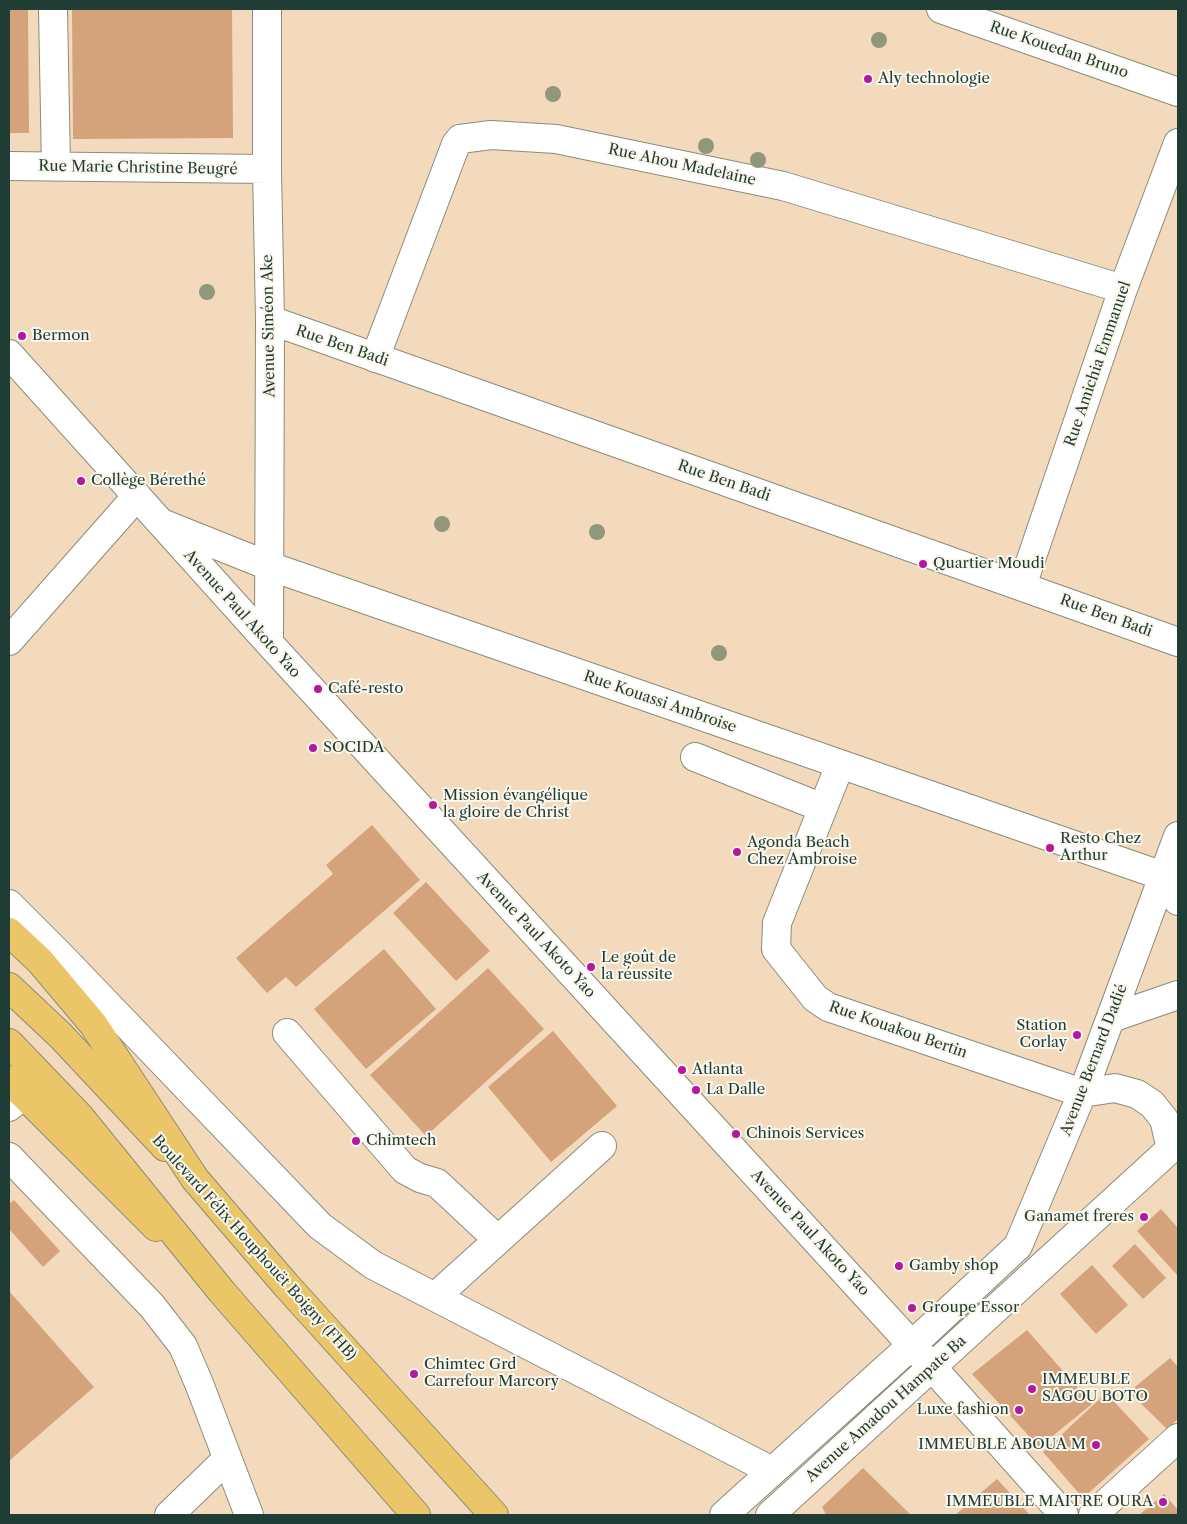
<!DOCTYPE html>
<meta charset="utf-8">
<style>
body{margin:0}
#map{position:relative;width:1187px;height:1524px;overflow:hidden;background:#f4dabc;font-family:"Libre Caslon Text",serif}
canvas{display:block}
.frame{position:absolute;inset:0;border:10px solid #1f3d34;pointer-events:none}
</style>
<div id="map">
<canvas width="1187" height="1524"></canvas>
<div class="frame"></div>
</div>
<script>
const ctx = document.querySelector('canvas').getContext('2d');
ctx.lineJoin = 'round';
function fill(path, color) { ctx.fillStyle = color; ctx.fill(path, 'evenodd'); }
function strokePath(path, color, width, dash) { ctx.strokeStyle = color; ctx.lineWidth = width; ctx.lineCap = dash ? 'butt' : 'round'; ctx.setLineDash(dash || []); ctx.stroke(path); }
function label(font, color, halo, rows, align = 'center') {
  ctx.font = font + ' "Libre Caslon Text",serif'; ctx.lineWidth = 4; ctx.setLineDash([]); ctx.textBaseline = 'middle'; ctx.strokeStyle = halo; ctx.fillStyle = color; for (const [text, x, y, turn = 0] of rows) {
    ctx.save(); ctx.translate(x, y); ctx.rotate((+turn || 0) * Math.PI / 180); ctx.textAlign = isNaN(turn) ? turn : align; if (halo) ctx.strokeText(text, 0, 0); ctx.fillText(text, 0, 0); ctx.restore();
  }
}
const building = new Path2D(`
 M 9,9 L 28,9 L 29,133 L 9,133 Z
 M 72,9 L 232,9 L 233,138 L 73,139 Z
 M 372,825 L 420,880 L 296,987 L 286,977 L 267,993 L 236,958 L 333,874 L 326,865 Z
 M 426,882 L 490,951 L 456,981 L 393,913 Z
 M 384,949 L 436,1009 L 366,1069 L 314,1009 Z
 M 488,968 L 544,1029 L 426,1136 L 370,1075 Z
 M 553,1031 L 617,1106 L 551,1162 L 488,1087 Z
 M 14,1200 L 60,1251 L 43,1267 L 9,1229 L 9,1204 Z
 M 1161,1209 L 1178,1228 L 1178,1276 L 1137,1231 Z
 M 1135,1244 L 1166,1278 L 1143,1299 L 1112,1266 Z
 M 1092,1265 L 1128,1305 L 1096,1334 L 1060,1294 Z
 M 9,1291 L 94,1387 L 9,1461 Z
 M 1027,1330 L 1092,1404 L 1039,1447 L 972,1374 Z
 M 1170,1358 L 1178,1367 L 1178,1419 L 1167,1429 L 1129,1392 Z
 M 1106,1393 L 1149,1439 L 1083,1498 L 1043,1452 Z
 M 863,1468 L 911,1515 L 826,1515 L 822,1507 Z
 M 997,1479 L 1030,1515 L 955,1515 Z
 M 1164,1494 L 1178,1510 L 1178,1515 L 1139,1515 Z`);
const minor = new Path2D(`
 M 53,9 L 56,167
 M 267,9 L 267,169 L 270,320 L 269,643
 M 941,9 L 1178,92
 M 9,166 L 267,169
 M 270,320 L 1178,642
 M 9,354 L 269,643 L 932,1367 L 1064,1515
 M 375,358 L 456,144 L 460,139 L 491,135 L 556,139 L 783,186 L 1123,289
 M 164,524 L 269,566 L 1163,876 L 1178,901
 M 1022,586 L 1123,289 L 1178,143
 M 9,641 L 137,496
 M 695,757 L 823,808
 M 840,765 L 777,923 L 776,949 L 815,998 L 828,1007 L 1082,1093 L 1115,1088 L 1137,1094 L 1152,1104 L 1164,1119 L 1171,1149
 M 9,904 L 59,954 L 320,1226 L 373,1265 L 772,1471
 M 1111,1018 L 1178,995
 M 287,1033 L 405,1170 L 420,1178 L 437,1183 L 498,1240
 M 9,1107 L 24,1094
 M 9,1157 L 152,1306 L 183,1346 L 200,1386 L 249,1515
 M 435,1297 L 602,1146
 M 169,1515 L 227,1459
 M 724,1515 L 912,1345 L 1018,1246 L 1086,1084 L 1178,836
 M 770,1515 L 1178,1142
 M 1093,1515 L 1178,1438`);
const major = new Path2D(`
 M 9,987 L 61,1036 L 165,1147
 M 9,1080 L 156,1227`);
const highway = new Path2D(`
 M 9,932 L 40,961 L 93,1024 L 195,1179 L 286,1285 L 494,1515
 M 9,1043 L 80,1117 L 222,1292 L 416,1515`);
const trees = [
 [879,40],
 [553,94],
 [706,146],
 [758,160],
 [207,292],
 [442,524],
 [597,532],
 [719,653]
];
const markers = [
 [868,79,5,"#b5179e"],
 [22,336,5,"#b5179e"],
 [81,481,5,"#b5179e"],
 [923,564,5,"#b5179e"],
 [318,689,5,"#b5179e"],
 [313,748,5,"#b5179e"],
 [433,805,5,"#b5179e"],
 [1050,848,5,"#b5179e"],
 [737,852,5,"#b5179e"],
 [591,967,5,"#b5179e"],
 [1077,1035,5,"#b5179e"],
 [682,1070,5,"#b5179e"],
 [696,1090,5,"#b5179e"],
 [736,1134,5,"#b5179e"],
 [356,1141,5,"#b5179e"],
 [1144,1217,5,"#b5179e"],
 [899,1266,5,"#b5179e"],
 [912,1308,5,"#b5179e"],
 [414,1374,5,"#b5179e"],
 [1032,1389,5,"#b5179e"],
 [1019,1410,5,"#b5179e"],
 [1096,1445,5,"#b5179e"],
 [1163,1502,5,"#b5179e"]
];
const streetNames = [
 ["Rue Kouedan Bruno",1059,50,19],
 ["Rue Ahou Madelaine",682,165,12],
 ["Rue Marie Christine Beugré",138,168,1],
 ["Avenue Siméon Ake",269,326,-91],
 ["Rue Ben Badi",342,346,19],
 ["Rue Amichia Emmanuel",1098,364,-71],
 ["Rue Ben Badi",724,481,19],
 ["Avenue Paul Akoto Yao",242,614,48],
 ["Rue Ben Badi",1106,616,20],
 ["Rue Kouassi Ambroise",660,702,19],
 ["Avenue Paul Akoto Yao",536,935,47],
 ["Rue Kouakou Bertin",898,1030,19],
 ["Avenue Bernard Dadié",1094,1060,-69],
 ["Avenue Paul Akoto Yao",810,1233,47],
 ["Boulevard Félix Houphouët Boigny (FHB)",254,1248,48],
 ["Avenue Amadou Hampate Ba",886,1409,-42]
];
const poiNames = [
 ["Aly technologie",878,79],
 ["Bermon",32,336],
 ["Collège Bérethé",91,481],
 ["Quartier Moudi",933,564],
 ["Café-resto",328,689],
 ["SOCIDA",323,748],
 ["Mission évangélique",443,796],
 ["la gloire de Christ",443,813],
 ["Resto Chez",1060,839],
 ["Arthur",1060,856],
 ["Agonda Beach",747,843],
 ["Chez Ambroise",747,860],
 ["Le goût de",601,958],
 ["la réussite",601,975],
 ["Station",1067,1026,"right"],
 ["Corlay",1067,1043,"right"],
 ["Atlanta",692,1070],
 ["La Dalle",706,1090],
 ["Chinois Services",746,1134],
 ["Chimtech",366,1141],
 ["Ganamet freres",1134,1217,"right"],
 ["Gamby shop",909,1266],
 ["Groupe Essor",922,1308],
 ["Chimtec Grd",424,1365],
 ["Carrefour Marcory",424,1382],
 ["IMMEUBLE",1042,1380],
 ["SAGOU BOTO",1042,1397],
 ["Luxe fashion",1009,1410,"right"],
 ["IMMEUBLE ABOUA M",1086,1445,"right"],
 ["IMMEUBLE MAITRE OURA",1153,1502,"right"]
];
fill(building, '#d4a27b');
strokePath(minor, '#8a8c78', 30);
strokePath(major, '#8a8c78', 30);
strokePath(highway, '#8a8c78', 30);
strokePath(minor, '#fff', 28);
strokePath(major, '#ebc669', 28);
strokePath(highway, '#ebc669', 28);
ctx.fillStyle = '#90977b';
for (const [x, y] of trees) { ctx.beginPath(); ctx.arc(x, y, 8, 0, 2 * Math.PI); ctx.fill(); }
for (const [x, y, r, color] of markers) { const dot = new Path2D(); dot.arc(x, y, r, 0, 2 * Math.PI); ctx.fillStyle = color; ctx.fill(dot); strokePath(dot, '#fbf7ec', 2); }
label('15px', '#1f3d34', '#fbf7ec', streetNames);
label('15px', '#1f3d34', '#fbf7ec', poiNames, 'left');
</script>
